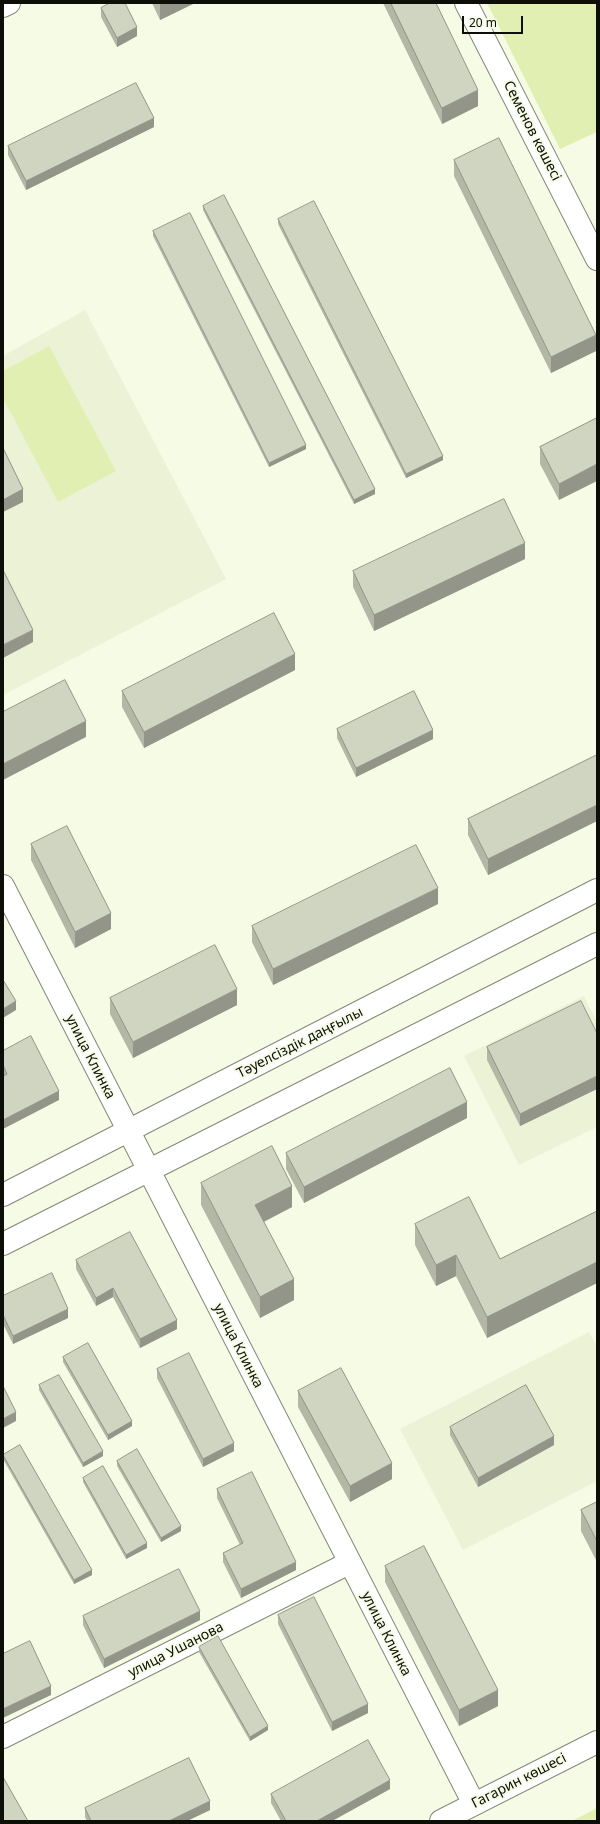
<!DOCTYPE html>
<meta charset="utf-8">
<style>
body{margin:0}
#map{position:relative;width:600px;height:1824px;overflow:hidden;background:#f6fbe6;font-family:"Noto Sans",sans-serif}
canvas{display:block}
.frame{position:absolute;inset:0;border:4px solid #0c0e07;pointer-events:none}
.scale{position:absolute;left:462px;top:16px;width:61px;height:18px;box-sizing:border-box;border:2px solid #0c0e07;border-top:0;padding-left:5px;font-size:12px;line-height:14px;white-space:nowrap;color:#0c0e07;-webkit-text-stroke:3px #f6fbe6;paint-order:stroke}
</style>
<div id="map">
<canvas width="600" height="1824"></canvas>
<div class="frame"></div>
<div class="scale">20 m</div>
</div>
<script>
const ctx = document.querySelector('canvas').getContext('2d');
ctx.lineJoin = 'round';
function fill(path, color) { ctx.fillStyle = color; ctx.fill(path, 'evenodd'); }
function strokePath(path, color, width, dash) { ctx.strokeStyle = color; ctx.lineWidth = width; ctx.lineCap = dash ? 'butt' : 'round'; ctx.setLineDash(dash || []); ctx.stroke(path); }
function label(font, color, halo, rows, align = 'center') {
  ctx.font = font + ' "Noto Sans",sans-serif'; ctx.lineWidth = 4; ctx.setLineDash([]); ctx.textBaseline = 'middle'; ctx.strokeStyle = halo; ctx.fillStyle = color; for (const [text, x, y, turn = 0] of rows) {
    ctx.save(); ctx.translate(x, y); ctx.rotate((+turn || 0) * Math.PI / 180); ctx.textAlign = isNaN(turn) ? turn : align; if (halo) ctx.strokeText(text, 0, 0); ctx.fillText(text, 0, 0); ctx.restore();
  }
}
const built = new Path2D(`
 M 85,310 L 226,579 L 3,695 L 3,356 Z
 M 584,996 L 597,1022 L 597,1127 L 519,1165 L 464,1056 Z
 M 589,1332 L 597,1347 L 597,1481 L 463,1550 L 400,1429 Z`);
const green = new Path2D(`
 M 487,3 L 597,3 L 597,132 L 560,149 Z
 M 49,346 L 116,471 L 58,502 L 3,398 L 3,371 Z
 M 597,1808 L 597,1821 L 572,1821 Z`);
const minor = new Path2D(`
 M 466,3 L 597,259
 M 3,6 L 9,3
 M 3,886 L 474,1804
 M 3,1737 L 349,1563`);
const tertiary = new Path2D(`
 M 3,1195 L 597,890
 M 3,1244 L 597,944
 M 441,1821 L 597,1742`);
const wall = new Path2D(`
 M 152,3 L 195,3 L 160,20 Z
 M 383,3 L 436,3 L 478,106 L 442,124 Z
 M 101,8 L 137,36 L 117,47 L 101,17 Z
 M 154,127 L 26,190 L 8,155 L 8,146 Z
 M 454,160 L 596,351 L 551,373 L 454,176 Z
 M 203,206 L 375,494 L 354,504 L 203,210 Z
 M 278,219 L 443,460 L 406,478 L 278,224 Z
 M 153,231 L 306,449 L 269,467 L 153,236 Z
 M 597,418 L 559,500 L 540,464 L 540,447 Z
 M 525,559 L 374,631 L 353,587 L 353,571 Z
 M 295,670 L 144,748 L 122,707 L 122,691 Z
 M 337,729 L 433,739 L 356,777 L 337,738 Z
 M 597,755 L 597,821 L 488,875 L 468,835 L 468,819 Z
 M 31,844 L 111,929 L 75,948 L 31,860 Z
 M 438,904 L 273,985 L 252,942 L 252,926 Z
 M 110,998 L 237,1005 L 133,1058 L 110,1014 Z
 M 597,1033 L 597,1089 L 520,1126 L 487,1060 L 487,1047 Z
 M 3,1051 L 59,1100 L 4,1076 L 3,1074 Z
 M 467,1118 L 304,1203 L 286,1169 L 286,1153 Z
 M 201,1183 L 292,1207 L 264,1222 L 294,1300 L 260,1318 L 201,1205 Z
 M 597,1211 L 597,1283 L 487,1338 L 456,1276 L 436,1286 L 415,1245 L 415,1224 L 500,1259 Z
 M 76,1260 L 177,1329 L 140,1348 L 113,1297 L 96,1306 L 76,1269 Z
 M 3,1296 L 68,1318 L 13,1344 L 3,1324 Z
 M 63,1357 L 132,1426 L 108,1440 L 63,1362 Z
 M 157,1369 L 234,1451 L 203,1467 L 157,1378 Z
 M 39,1385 L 103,1456 L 83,1467 L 39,1390 Z
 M 298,1391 L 392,1479 L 350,1502 L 298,1407 Z
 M 450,1427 L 554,1445 L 478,1487 L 450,1435 Z
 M 3,1454 L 92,1575 L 74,1584 L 3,1459 Z
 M 117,1461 L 181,1531 L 161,1542 L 117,1466 Z
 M 83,1478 L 147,1548 L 126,1559 L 83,1482 Z
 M 217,1489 L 296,1570 L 241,1598 L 223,1562 L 223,1553 L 240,1545 L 217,1498 Z
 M 597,1502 L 597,1562 L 581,1531 L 581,1510 Z
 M 385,1566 L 498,1706 L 459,1726 L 385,1582 Z
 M 278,1615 L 368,1713 L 332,1731 L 278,1624 Z
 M 83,1616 L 200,1620 L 104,1668 L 83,1625 Z
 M 199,1647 L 268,1730 L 250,1741 L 199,1652 Z
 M 390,1789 L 332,1821 L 281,1821 L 271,1803 L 271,1794 Z
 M 85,1808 L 210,1810 L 187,1821 L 87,1821 L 85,1817 Z`);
const shadedWall = new Path2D(`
 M 163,3 L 195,3 L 160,20 L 160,4 Z
 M 137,27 L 137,36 L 117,47 L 117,38 Z
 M 478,90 L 478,106 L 442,124 L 442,108 Z
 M 154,118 L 154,127 L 26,190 L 26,181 Z
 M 596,335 L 596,351 L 551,373 L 551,357 Z
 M 306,445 L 306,449 L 269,467 L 269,463 Z
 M 443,456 L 443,460 L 406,478 L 406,474 Z
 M 597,464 L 597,481 L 559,500 L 559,484 Z
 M 23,489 L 23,502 L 3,512 L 3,500 Z
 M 375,489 L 375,494 L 354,504 L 354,500 Z
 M 525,543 L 525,559 L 374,631 L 374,615 Z
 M 33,630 L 33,642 L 3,658 L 3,645 Z
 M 295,654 L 295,670 L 144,748 L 144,732 Z
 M 86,721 L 86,737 L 3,780 L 3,764 Z
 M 433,730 L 433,739 L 356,777 L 356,768 Z
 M 597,805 L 597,821 L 488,875 L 488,859 Z
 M 438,888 L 438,904 L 273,985 L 273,969 Z
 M 111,913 L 111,929 L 75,948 L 75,932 Z
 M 237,989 L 237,1005 L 133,1058 L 133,1042 Z
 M 16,1001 L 16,1010 L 3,1018 L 3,1009 Z
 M 597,1076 L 597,1089 L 520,1126 L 520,1114 Z
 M 59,1091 L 59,1100 L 3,1129 L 3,1120 Z
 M 467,1102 L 467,1118 L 304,1203 L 304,1187 Z
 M 292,1186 L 292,1207 L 255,1226 L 255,1205 Z
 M 456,1255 L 456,1276 L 436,1286 L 436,1265 Z
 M 597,1262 L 597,1283 L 487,1338 L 487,1317 Z
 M 294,1279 L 294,1300 L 260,1318 L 260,1297 Z
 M 113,1288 L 113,1297 L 96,1306 L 96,1298 Z
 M 68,1309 L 68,1318 L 13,1344 L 13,1336 Z
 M 177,1320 L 177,1329 L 140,1348 L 140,1339 Z
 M 16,1412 L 16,1421 L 3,1428 L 3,1419 Z
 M 132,1421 L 132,1426 L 108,1440 L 108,1435 Z
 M 554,1436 L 554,1445 L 478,1487 L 478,1478 Z
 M 234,1443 L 234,1451 L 203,1467 L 203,1459 Z
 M 103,1451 L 103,1456 L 83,1467 L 83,1463 Z
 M 392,1463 L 392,1479 L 350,1502 L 350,1486 Z
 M 181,1526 L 181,1531 L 161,1542 L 161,1538 Z
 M 147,1543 L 147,1548 L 126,1559 L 126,1555 Z
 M 296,1562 L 296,1570 L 241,1598 L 241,1589 Z
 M 92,1570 L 92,1575 L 74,1584 L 74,1580 Z
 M 200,1611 L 200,1620 L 104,1668 L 104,1659 Z
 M 51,1686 L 51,1695 L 3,1718 L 3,1709 Z
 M 498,1690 L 498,1706 L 459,1726 L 459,1710 Z
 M 368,1704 L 368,1713 L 332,1731 L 332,1722 Z
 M 268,1726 L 268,1730 L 250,1741 L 250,1737 Z
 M 390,1780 L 390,1789 L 332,1821 L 317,1821 Z
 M 210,1801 L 210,1810 L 187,1821 L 169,1821 Z`);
const building = new Path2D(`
 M 110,3 L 125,3 L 137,27 L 117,38 L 101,8 Z
 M 391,3 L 436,3 L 478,90 L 442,108 Z
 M 136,83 L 154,118 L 26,181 L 8,146 Z
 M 499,138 L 596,335 L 551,357 L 454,160 Z
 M 224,195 L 375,489 L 354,500 L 203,206 Z
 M 314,201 L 443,456 L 406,474 L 278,219 Z
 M 190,213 L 306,445 L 269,463 L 153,231 Z
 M 597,418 L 597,464 L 559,484 L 540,447 Z
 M 3,448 L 23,489 L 3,500 Z
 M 504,499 L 525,543 L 374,615 L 353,571 Z
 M 3,570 L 33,630 L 3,645 Z
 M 274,613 L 295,654 L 144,732 L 122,691 Z
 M 65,680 L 86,721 L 3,764 L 3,712 Z
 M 414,691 L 433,730 L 356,768 L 337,729 Z
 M 597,755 L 597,805 L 488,859 L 468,819 Z
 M 67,826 L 111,913 L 75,932 L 31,844 Z
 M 416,845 L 438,888 L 273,969 L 252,926 Z
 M 215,945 L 237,989 L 133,1042 L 110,998 Z
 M 3,980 L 16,1001 L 3,1009 Z
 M 581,1001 L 597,1033 L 597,1076 L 520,1114 L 487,1047 Z
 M 31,1036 L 59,1091 L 3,1120 L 3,1076 L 7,1074 L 3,1065 L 3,1051 Z
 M 450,1068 L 467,1102 L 304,1187 L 286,1153 Z
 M 272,1146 L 292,1186 L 255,1205 L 294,1279 L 260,1297 L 201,1183 Z
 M 469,1197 L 500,1259 L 597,1211 L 597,1262 L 487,1317 L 456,1255 L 436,1265 L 415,1224 Z
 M 130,1232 L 177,1320 L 140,1339 L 113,1288 L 96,1298 L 76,1260 Z
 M 52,1273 L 68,1309 L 13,1336 L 3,1315 L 3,1296 Z
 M 88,1343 L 132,1421 L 108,1435 L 63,1357 Z
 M 189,1353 L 234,1443 L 203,1459 L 157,1369 Z
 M 341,1368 L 392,1463 L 350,1486 L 298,1391 Z
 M 59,1375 L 103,1451 L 83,1463 L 39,1385 Z
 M 526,1385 L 554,1436 L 478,1478 L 450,1427 Z
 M 3,1386 L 16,1412 L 3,1419 Z
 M 20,1445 L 92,1570 L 74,1580 L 3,1455 Z
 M 137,1449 L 181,1526 L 161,1538 L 117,1461 Z
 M 103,1466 L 147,1543 L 126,1555 L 83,1478 Z
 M 252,1472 L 296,1562 L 241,1589 L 223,1553 L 243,1543 L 217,1489 Z
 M 597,1502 L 597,1541 L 581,1510 Z
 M 424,1546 L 498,1690 L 459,1710 L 385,1566 Z
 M 179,1569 L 200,1611 L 104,1659 L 83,1616 Z
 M 314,1597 L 368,1704 L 332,1722 L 278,1615 Z
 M 218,1636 L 268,1726 L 250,1737 L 199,1647 Z
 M 30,1641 L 51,1686 L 3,1709 L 3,1654 Z
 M 368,1740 L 390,1780 L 317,1821 L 286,1821 L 271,1794 Z
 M 189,1758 L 210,1801 L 169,1821 L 91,1821 L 85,1808 Z
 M 3,1777 L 28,1821 L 3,1821 Z`);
const streetNames = [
 ["Семенов көшесі",532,131,63],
 ["Тәуелсіздік даңғылы",300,1043,-27],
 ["улица Клинка",90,1057,63],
 ["улица Клинка",238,1346,63],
 ["улица Клинка",386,1634,63],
 ["улица Ушанова",176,1650,-27],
 ["Гагарин көшесі",519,1781,-27]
];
fill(built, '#ebf2d6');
fill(green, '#e2efb3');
strokePath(minor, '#848876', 24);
strokePath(tertiary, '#848876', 24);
strokePath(minor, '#fff', 22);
strokePath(tertiary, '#fff', 22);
fill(wall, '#b3b7a6');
fill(shadedWall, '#929587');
fill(building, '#d0d5c1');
strokePath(building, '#929587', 1);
label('14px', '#0c0e07', '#f6fbe6', streetNames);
</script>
